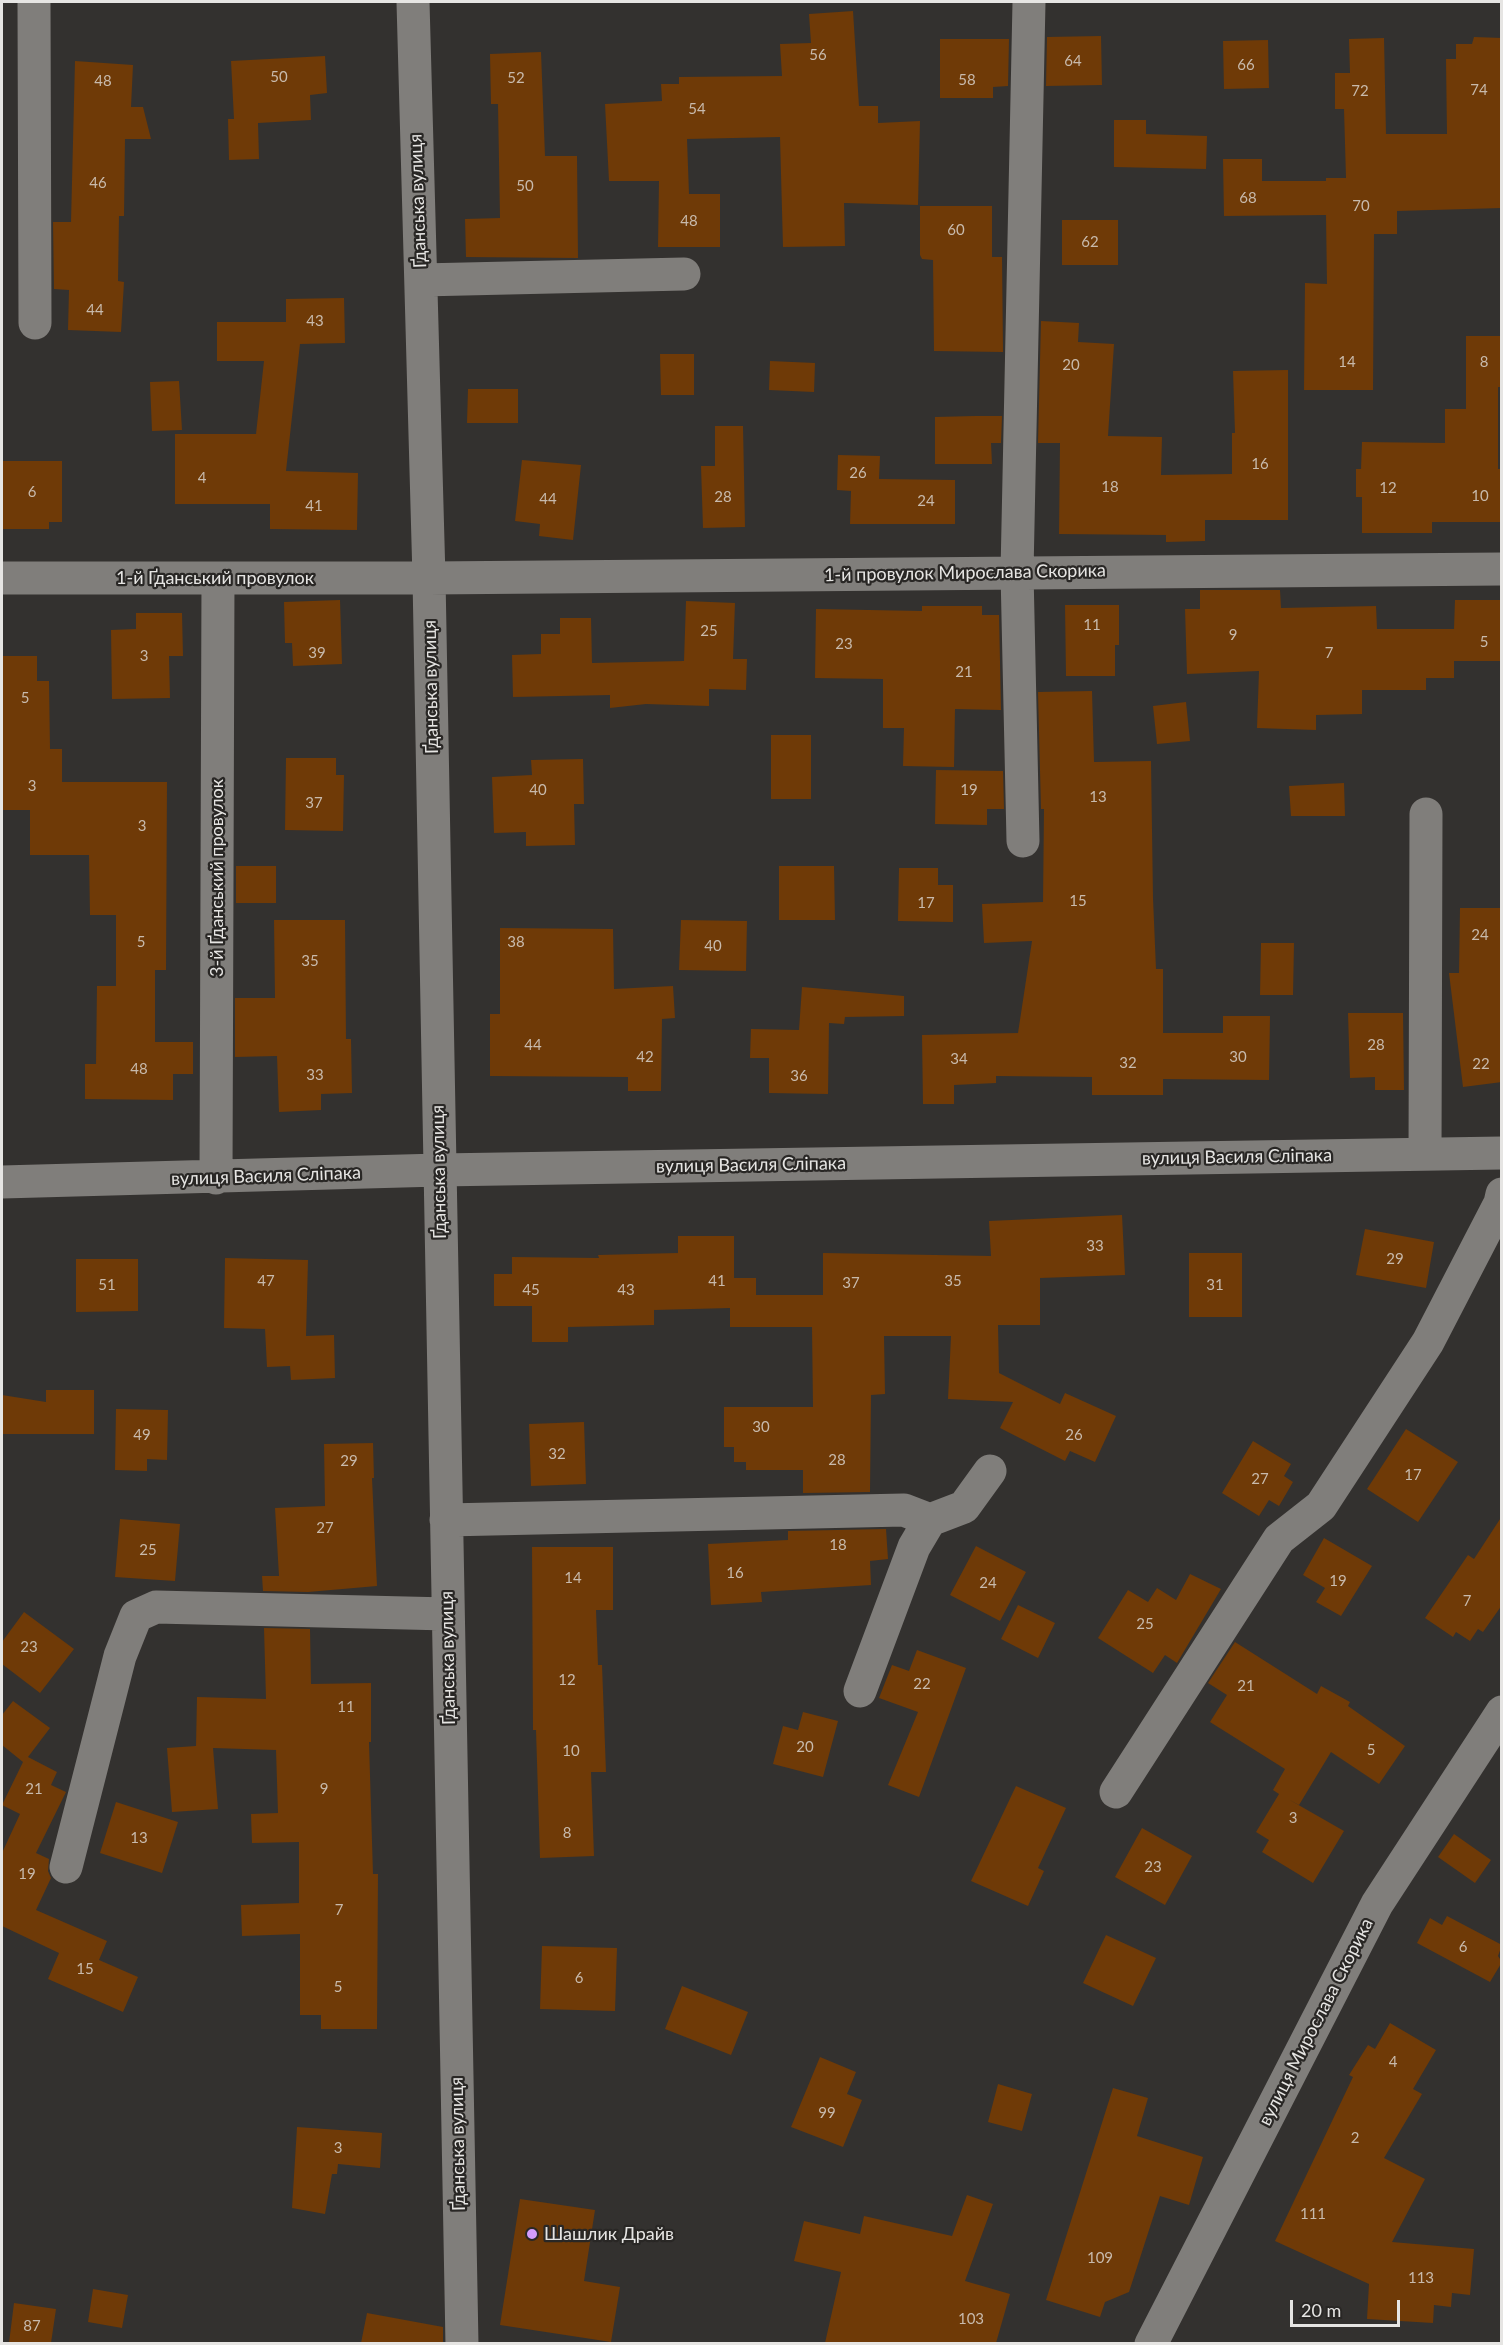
<!DOCTYPE html>
<meta charset="utf-8">
<style>
body{margin:0}
#map{position:relative;width:1503px;height:2345px;overflow:hidden;background:#33312f;font-family:Lato,sans-serif}
canvas{display:block}
.frame{position:absolute;inset:0;border:3px solid #e6e5e3;pointer-events:none}
.scale{position:absolute;left:1290px;top:2300px;width:110px;height:27px;box-sizing:border-box;border:3px solid #e6e5e3;border-top:0;padding-left:8px;font-size:18px;line-height:21px;white-space:nowrap;color:#e6e5e3;-webkit-text-stroke:4px #292725;paint-order:stroke}
</style>
<div id="map">
<canvas width="1503" height="2345"></canvas>
<div class="frame"></div>
<div class="scale">20 m</div>
</div>
<script>
const ctx = document.querySelector('canvas').getContext('2d');
ctx.lineJoin = 'round';
function fill(path, color) { ctx.fillStyle = color; ctx.fill(path, 'evenodd'); }
function strokePath(path, color, width, dash) { ctx.strokeStyle = color; ctx.lineWidth = width; ctx.lineCap = dash ? 'butt' : 'round'; ctx.setLineDash(dash || []); ctx.stroke(path); }
function label(font, color, halo, rows, align = 'center') {
  ctx.font = font + ' Lato,sans-serif'; ctx.lineWidth = 4.5; ctx.setLineDash([]); ctx.textBaseline = 'middle'; ctx.strokeStyle = halo; ctx.fillStyle = color; for (const [text, x, y, turn = 0] of rows) {
    ctx.save(); ctx.translate(x, y); ctx.rotate((+turn || 0) * Math.PI / 180); ctx.textAlign = isNaN(turn) ? turn : align; if (halo) ctx.strokeText(text, 0, 0); ctx.fillText(text, 0, 0); ctx.restore();
  }
}
const building = new Path2D(`
 M 853,11 L 859,106 L 878,106 L 878,123 L 920,121 L 918,205 L 844,203 L 845,246 L 783,247 L 780,137 L 687,139 L 689,194 L 720,194 L 720,247 L 658,247 L 659,181 L 609,181 L 605,104 L 662,101 L 661,84 L 679,84 L 679,77 L 782,76 L 780,44 L 811,43 L 809,14 Z
 M 1101,36 L 1102,85 L 1046,86 L 1047,37 Z
 M 1474,37 L 1502,38 L 1502,208 L 1397,211 L 1397,234 L 1374,234 L 1373,390 L 1304,390 L 1305,283 L 1327,284 L 1326,215 L 1224,216 L 1223,159 L 1262,159 L 1262,181 L 1326,181 L 1326,178 L 1346,178 L 1344,109 L 1335,109 L 1335,73 L 1350,73 L 1349,39 L 1384,38 L 1386,134 L 1447,134 L 1446,59 L 1456,59 L 1456,44 L 1472,44 Z
 M 940,39 L 1009,39 L 1008,86 L 993,87 L 993,98 L 940,98 Z
 M 1268,40 L 1269,88 L 1224,89 L 1223,41 Z
 M 541,52 L 545,156 L 577,156 L 578,258 L 466,257 L 465,219 L 500,218 L 498,104 L 491,104 L 490,54 Z
 M 325,56 L 327,93 L 310,95 L 311,120 L 258,123 L 259,159 L 229,160 L 228,119 L 234,119 L 231,61 Z
 M 75,61 L 133,65 L 131,107 L 143,107 L 151,139 L 125,139 L 124,216 L 119,216 L 118,281 L 124,282 L 121,332 L 68,330 L 69,290 L 54,289 L 53,222 L 71,222 Z
 M 1114,120 L 1146,120 L 1146,134 L 1207,136 L 1206,169 L 1114,167 Z
 M 920,206 L 992,206 L 992,257 L 1002,257 L 1003,352 L 934,351 L 933,260 L 922,259 L 920,255 Z
 M 1062,220 L 1118,220 L 1118,265 L 1062,265 Z
 M 344,298 L 345,343 L 300,344 L 286,471 L 358,473 L 357,530 L 270,529 L 270,504 L 175,504 L 175,434 L 256,434 L 264,361 L 217,361 L 217,322 L 286,322 L 286,299 Z
 M 1041,321 L 1079,323 L 1078,342 L 1114,344 L 1108,436 L 1162,437 L 1161,475 L 1232,474 L 1232,433 L 1235,433 L 1233,371 L 1288,370 L 1288,520 L 1205,520 L 1205,541 L 1166,542 L 1166,535 L 1059,534 L 1060,443 L 1038,443 Z
 M 1466,336 L 1502,336 L 1502,387 L 1498,387 L 1498,469 L 1502,469 L 1502,522 L 1432,522 L 1432,533 L 1362,533 L 1362,497 L 1356,497 L 1356,469 L 1361,469 L 1362,442 L 1445,443 L 1445,409 L 1466,409 Z
 M 660,354 L 694,354 L 694,395 L 661,395 Z
 M 770,361 L 815,363 L 814,392 L 769,390 Z
 M 179,381 L 182,430 L 152,431 L 150,382 Z
 M 468,389 L 518,389 L 518,423 L 467,423 Z
 M 975,416 L 1002,416 L 1001,443 L 991,443 L 992,464 L 935,464 L 935,417 Z
 M 715,426 L 743,426 L 745,527 L 703,528 L 701,466 L 715,466 Z
 M 838,455 L 880,456 L 879,479 L 955,480 L 955,524 L 850,524 L 851,491 L 837,490 Z
 M 522,460 L 581,465 L 573,540 L 539,536 L 540,524 L 515,521 Z
 M 2,461 L 62,461 L 62,522 L 49,522 L 49,529 L 2,529 Z
 M 1200,590 L 1280,590 L 1281,608 L 1376,606 L 1377,629 L 1454,629 L 1455,600 L 1502,600 L 1502,661 L 1454,661 L 1454,678 L 1426,678 L 1426,690 L 1362,690 L 1362,714 L 1316,715 L 1316,730 L 1257,728 L 1259,671 L 1187,674 L 1185,609 L 1200,609 Z
 M 340,600 L 342,664 L 293,666 L 292,643 L 285,643 L 284,602 Z
 M 686,601 L 735,603 L 733,659 L 747,659 L 746,690 L 709,689 L 709,706 L 646,704 L 610,708 L 610,695 L 513,697 L 512,655 L 541,654 L 541,634 L 560,634 L 560,618 L 591,618 L 592,663 L 684,661 Z
 M 1065,605 L 1119,605 L 1119,645 L 1115,645 L 1115,676 L 1066,676 Z
 M 922,606 L 982,606 L 982,615 L 999,615 L 1001,710 L 955,709 L 954,767 L 903,766 L 904,728 L 883,728 L 883,679 L 815,678 L 816,609 L 922,611 Z
 M 136,613 L 182,613 L 183,656 L 169,656 L 170,698 L 112,699 L 111,630 L 136,629 Z
 M 2,656 L 37,656 L 37,681 L 49,681 L 50,749 L 62,749 L 62,782 L 167,782 L 166,970 L 155,970 L 155,1042 L 193,1042 L 193,1074 L 173,1074 L 173,1100 L 85,1099 L 85,1064 L 96,1064 L 97,986 L 116,986 L 116,915 L 90,915 L 89,855 L 30,855 L 30,810 L 2,810 Z
 M 1092,691 L 1094,762 L 1151,761 L 1153,898 L 1156,969 L 1163,969 L 1163,1033 L 1223,1033 L 1223,1016 L 1270,1016 L 1269,1080 L 1163,1079 L 1163,1095 L 1092,1095 L 1092,1077 L 996,1076 L 996,1083 L 954,1085 L 954,1104 L 923,1104 L 922,1035 L 1018,1033 L 1032,941 L 984,943 L 982,904 L 1043,902 L 1044,809 L 1041,809 L 1038,692 Z
 M 1186,702 L 1190,741 L 1157,744 L 1153,706 Z
 M 771,735 L 811,735 L 811,799 L 771,799 Z
 M 286,758 L 336,758 L 336,775 L 344,775 L 343,831 L 285,830 Z
 M 583,759 L 584,804 L 574,804 L 575,845 L 526,846 L 526,832 L 494,833 L 492,777 L 532,775 L 531,760 Z
 M 936,770 L 1003,771 L 1004,809 L 987,809 L 987,825 L 935,824 Z
 M 1344,783 L 1345,816 L 1291,816 L 1289,786 Z
 M 236,866 L 276,866 L 276,903 L 236,903 Z
 M 779,866 L 834,866 L 835,920 L 779,920 Z
 M 899,868 L 938,868 L 938,885 L 953,885 L 953,922 L 898,921 Z
 M 1460,908 L 1502,908 L 1502,1082 L 1463,1087 L 1449,973 L 1459,973 Z
 M 274,920 L 345,920 L 346,1039 L 351,1039 L 352,1093 L 321,1094 L 321,1110 L 279,1112 L 277,1056 L 235,1057 L 235,998 L 275,998 Z
 M 681,920 L 747,921 L 746,971 L 679,970 Z
 M 500,928 L 613,929 L 614,989 L 673,986 L 675,1018 L 662,1019 L 661,1091 L 628,1091 L 628,1077 L 490,1076 L 490,1014 L 500,1014 Z
 M 1261,943 L 1294,943 L 1293,995 L 1260,995 Z
 M 802,987 L 904,996 L 904,1016 L 845,1017 L 844,1024 L 829,1023 L 828,1094 L 769,1093 L 769,1058 L 750,1058 L 751,1029 L 799,1030 Z
 M 1348,1013 L 1403,1013 L 1404,1090 L 1375,1090 L 1375,1077 L 1350,1078 Z
 M 1122,1215 L 1125,1275 L 1040,1278 L 1040,1325 L 998,1325 L 999,1373 L 1060,1404 L 1065,1393 L 1116,1416 L 1095,1462 L 1070,1451 L 1065,1461 L 1000,1428 L 1013,1402 L 948,1399 L 951,1336 L 884,1336 L 885,1394 L 871,1395 L 870,1492 L 803,1493 L 803,1470 L 746,1470 L 746,1462 L 734,1462 L 734,1447 L 724,1447 L 724,1407 L 813,1407 L 812,1327 L 730,1327 L 730,1308 L 654,1310 L 654,1325 L 568,1327 L 568,1342 L 532,1342 L 532,1306 L 494,1306 L 494,1274 L 512,1274 L 512,1257 L 599,1258 L 598,1255 L 678,1253 L 678,1236 L 734,1236 L 734,1278 L 756,1278 L 756,1295 L 823,1295 L 823,1253 L 991,1256 L 989,1221 Z
 M 1365,1229 L 1434,1242 L 1426,1288 L 1356,1275 Z
 M 1189,1253 L 1242,1253 L 1242,1317 L 1189,1317 Z
 M 225,1258 L 308,1260 L 306,1336 L 334,1335 L 335,1378 L 291,1380 L 290,1366 L 267,1367 L 265,1329 L 224,1328 Z
 M 76,1259 L 138,1259 L 138,1311 L 76,1312 Z
 M 46,1390 L 94,1390 L 94,1434 L 2,1434 L 2,1395 L 46,1402 Z
 M 116,1409 L 168,1410 L 167,1460 L 147,1459 L 147,1471 L 115,1470 Z
 M 584,1422 L 586,1484 L 531,1486 L 529,1424 Z
 M 1406,1429 L 1458,1462 L 1418,1522 L 1367,1489 Z
 M 1253,1441 L 1291,1464 L 1284,1476 L 1293,1482 L 1279,1506 L 1269,1500 L 1259,1516 L 1222,1493 Z
 M 373,1443 L 374,1478 L 372,1478 L 377,1586 L 308,1592 L 263,1591 L 262,1576 L 279,1576 L 275,1508 L 325,1506 L 324,1444 Z
 M 1502,1516 L 1502,1605 L 1483,1632 L 1478,1629 L 1470,1641 L 1456,1632 L 1453,1637 L 1425,1618 L 1468,1555 L 1474,1559 Z
 M 120,1519 L 180,1524 L 175,1581 L 115,1577 Z
 M 886,1529 L 888,1559 L 870,1561 L 871,1585 L 761,1592 L 762,1602 L 711,1605 L 708,1544 L 788,1540 L 788,1531 Z
 M 1324,1538 L 1372,1566 L 1341,1616 L 1316,1602 L 1325,1588 L 1303,1575 Z
 M 976,1546 L 1026,1572 L 1000,1621 L 950,1595 Z
 M 532,1547 L 613,1547 L 613,1610 L 596,1610 L 598,1665 L 602,1665 L 606,1772 L 591,1772 L 594,1856 L 540,1858 L 536,1730 L 533,1730 Z
 M 1190,1574 L 1221,1589 L 1177,1663 L 1165,1655 L 1153,1673 L 1098,1638 L 1128,1590 L 1148,1602 L 1157,1588 L 1176,1600 Z
 M 1018,1605 L 1055,1623 L 1038,1658 L 1001,1639 Z
 M 24,1612 L 74,1649 L 40,1693 L 2,1664 L 2,1642 Z
 M 264,1628 L 310,1629 L 311,1684 L 371,1683 L 371,1742 L 369,1742 L 373,1874 L 378,1874 L 377,2029 L 321,2029 L 321,2015 L 300,2015 L 300,1934 L 242,1936 L 241,1905 L 299,1903 L 299,1842 L 252,1843 L 251,1814 L 278,1813 L 276,1750 L 213,1748 L 218,1809 L 172,1812 L 167,1748 L 196,1746 L 197,1697 L 266,1699 Z
 M 1235,1642 L 1317,1694 L 1321,1686 L 1350,1702 L 1348,1706 L 1405,1746 L 1379,1784 L 1331,1752 L 1299,1805 L 1288,1799 L 1344,1831 L 1313,1883 L 1262,1852 L 1269,1840 L 1256,1832 L 1279,1794 L 1273,1790 L 1285,1769 L 1210,1722 L 1227,1695 L 1208,1683 Z
 M 917,1650 L 966,1668 L 919,1797 L 888,1785 L 918,1712 L 879,1698 L 892,1665 L 909,1671 Z
 M 13,1701 L 50,1728 L 28,1757 L 57,1772 L 51,1785 L 66,1792 L 36,1853 L 49,1859 L 48,1871 L 51,1878 L 36,1910 L 107,1941 L 99,1960 L 138,1977 L 123,2012 L 48,1979 L 59,1953 L 2,1926 L 2,1853 L 20,1814 L 2,1805 L 23,1762 L 2,1745 L 2,1715 Z
 M 803,1712 L 838,1721 L 823,1777 L 773,1764 L 783,1726 L 798,1730 Z
 M 1016,1786 L 1066,1808 L 1038,1868 L 1044,1871 L 1028,1906 L 971,1881 Z
 M 116,1802 L 178,1822 L 162,1873 L 100,1853 Z
 M 1142,1828 L 1192,1856 L 1165,1905 L 1115,1877 Z
 M 1454,1834 L 1491,1860 L 1475,1883 L 1438,1857 Z
 M 1447,1916 L 1502,1945 L 1498,1956 L 1502,1962 L 1490,1982 L 1417,1943 L 1430,1918 L 1442,1925 Z
 M 1106,1935 L 1156,1958 L 1133,2006 L 1083,1983 Z
 M 542,1946 L 617,1948 L 615,2011 L 540,2009 Z
 M 682,1986 L 748,2012 L 731,2055 L 665,2029 Z
 M 1390,2023 L 1436,2050 L 1413,2089 L 1422,2094 L 1384,2158 L 1425,2179 L 1392,2242 L 1474,2249 L 1470,2295 L 1452,2293 L 1451,2307 L 1434,2305 L 1433,2323 L 1367,2319 L 1369,2284 L 1275,2241 L 1353,2077 L 1349,2075 L 1368,2045 L 1375,2049 Z
 M 820,2057 L 856,2072 L 847,2094 L 862,2100 L 843,2147 L 791,2127 Z
 M 998,2084 L 1032,2094 L 1022,2131 L 988,2122 Z
 M 1113,2088 L 1148,2098 L 1137,2136 L 1203,2157 L 1189,2205 L 1160,2196 L 1129,2292 L 1105,2302 L 1100,2317 L 1046,2300 Z
 M 297,2127 L 382,2133 L 380,2168 L 338,2164 L 337,2174 L 332,2174 L 325,2214 L 292,2208 Z
 M 967,2195 L 993,2204 L 965,2281 L 1010,2294 L 996,2343 L 825,2343 L 841,2272 L 794,2261 L 804,2221 L 860,2234 L 864,2216 L 952,2236 Z
 M 520,2199 L 595,2210 L 584,2281 L 620,2287 L 611,2342 L 500,2325 Z
 M 93,2289 L 128,2295 L 122,2328 L 88,2322 Z
 M 14,2303 L 56,2309 L 51,2343 L 9,2343 Z
 M 367,2313 L 443,2327 L 443,2343 L 361,2343 Z`);
const minor = new Path2D(`
 M 34,2 L 35,323
 M 413,2 L 429,578 L 462,2344
 M 421,280 L 684,274
 M 2,578 L 429,578 L 1502,569
 M 1023,841 L 1017,572 L 1029,2
 M 1425,1154 L 1426,814
 M 216,1178 L 218,578
 M 2,1182 L 439,1170 L 1502,1153
 M 446,1520 L 904,1510 L 930,1520
 M 860,1691 L 914,1547 L 930,1520 L 964,1507 L 990,1471
 M 1116,1792 L 1279,1539 L 1321,1506 L 1428,1342 L 1500,1203 L 1502,1194
 M 66,1867 L 120,1656 L 136,1616 L 156,1607 L 448,1614
 M 1151,2344 L 1377,1904 L 1502,1712`);
const markers = [
 [532,2234,6,"#d39cfd"]
];
const numberNames = [
 ["56",818,55],
 ["64",1073,61],
 ["66",1246,65],
 ["50",279,77],
 ["52",516,78],
 ["58",967,80],
 ["48",103,81],
 ["74",1479,90],
 ["72",1360,91],
 ["54",697,109],
 ["46",98,183],
 ["50",525,186],
 ["68",1248,198],
 ["70",1361,206],
 ["48",689,221],
 ["60",956,230],
 ["62",1090,242],
 ["44",95,310],
 ["43",315,321],
 ["14",1347,362],
 ["8",1484,362],
 ["20",1071,365],
 ["16",1260,464],
 ["26",858,473],
 ["4",202,478],
 ["18",1110,487],
 ["12",1388,488],
 ["6",32,492],
 ["10",1480,496],
 ["28",723,497],
 ["44",548,499],
 ["24",926,501],
 ["41",314,506],
 ["11",1092,625],
 ["25",709,631],
 ["9",1233,635],
 ["5",1484,642],
 ["23",844,644],
 ["39",317,653],
 ["7",1329,653],
 ["3",144,656],
 ["21",964,672],
 ["5",25,698],
 ["3",32,786],
 ["40",538,790],
 ["19",969,790],
 ["13",1098,797],
 ["37",314,803],
 ["3",142,826],
 ["15",1078,901],
 ["17",926,903],
 ["24",1480,935],
 ["5",141,942],
 ["38",516,942],
 ["40",713,946],
 ["35",310,961],
 ["44",533,1045],
 ["28",1376,1045],
 ["42",645,1057],
 ["30",1238,1057],
 ["34",959,1059],
 ["32",1128,1063],
 ["22",1481,1064],
 ["48",139,1069],
 ["33",315,1075],
 ["36",799,1076],
 ["33",1095,1246],
 ["29",1395,1259],
 ["47",266,1281],
 ["41",717,1281],
 ["35",953,1281],
 ["37",851,1283],
 ["51",107,1285],
 ["31",1215,1285],
 ["45",531,1290],
 ["43",626,1290],
 ["30",761,1427],
 ["49",142,1435],
 ["26",1074,1435],
 ["32",557,1454],
 ["28",837,1460],
 ["29",349,1461],
 ["17",1413,1475],
 ["27",1260,1479],
 ["27",325,1528],
 ["18",838,1545],
 ["25",148,1550],
 ["16",735,1573],
 ["14",573,1578],
 ["19",1338,1581],
 ["24",988,1583],
 ["7",1467,1601],
 ["25",1145,1624],
 ["23",29,1647],
 ["12",567,1680],
 ["22",922,1684],
 ["21",1246,1686],
 ["11",346,1707],
 ["20",805,1747],
 ["5",1371,1750],
 ["10",571,1751],
 ["21",34,1789],
 ["9",324,1789],
 ["3",1293,1818],
 ["8",567,1833],
 ["13",139,1838],
 ["23",1153,1867],
 ["19",27,1874],
 ["7",339,1910],
 ["6",1463,1947],
 ["15",85,1969],
 ["6",579,1978],
 ["5",338,1987],
 ["4",1393,2062],
 ["99",827,2113],
 ["2",1355,2138],
 ["3",338,2148],
 ["111",1313,2214],
 ["109",1100,2258],
 ["113",1421,2278],
 ["103",971,2319],
 ["87",32,2326]
];
const streetNames = [
 ["Ґданська вулиця",418,201,-92],
 ["1-й провулок Мирослава Скорика",965,573,-1],
 ["1-й Ґданський провулок",215,578],
 ["Ґданська вулиця",431,687,-91],
 ["3-й Ґданський провулок",217,878,-90],
 ["вулиця Василя Сліпака",1237,1157,-1],
 ["вулиця Василя Сліпака",751,1165,-1],
 ["Ґданська вулиця",439,1172,-91],
 ["вулиця Василя Сліпака",266,1176,-2],
 ["Ґданська вулиця",448,1658,-91],
 ["вулиця Мирослава Скорика",1316,2022,-63],
 ["Ґданська вулиця",458,2144,-91]
];
const poiNames = [
 ["Шашлик Драйв",544,2234]
];
fill(building, '#6f3a07');
strokePath(minor, '#807e7b', 33);
for (const [x, y, r, color] of markers) { const dot = new Path2D(); dot.arc(x, y, r, 0, 2 * Math.PI); ctx.fillStyle = color; ctx.fill(dot); strokePath(dot, '#292725', 2); }
label('15px', '#c8baac', null, numberNames);
label('18px', '#e6e5e3', '#292725', streetNames);
label('18px', '#e6e5e3', '#292725', poiNames, 'left');
</script>
